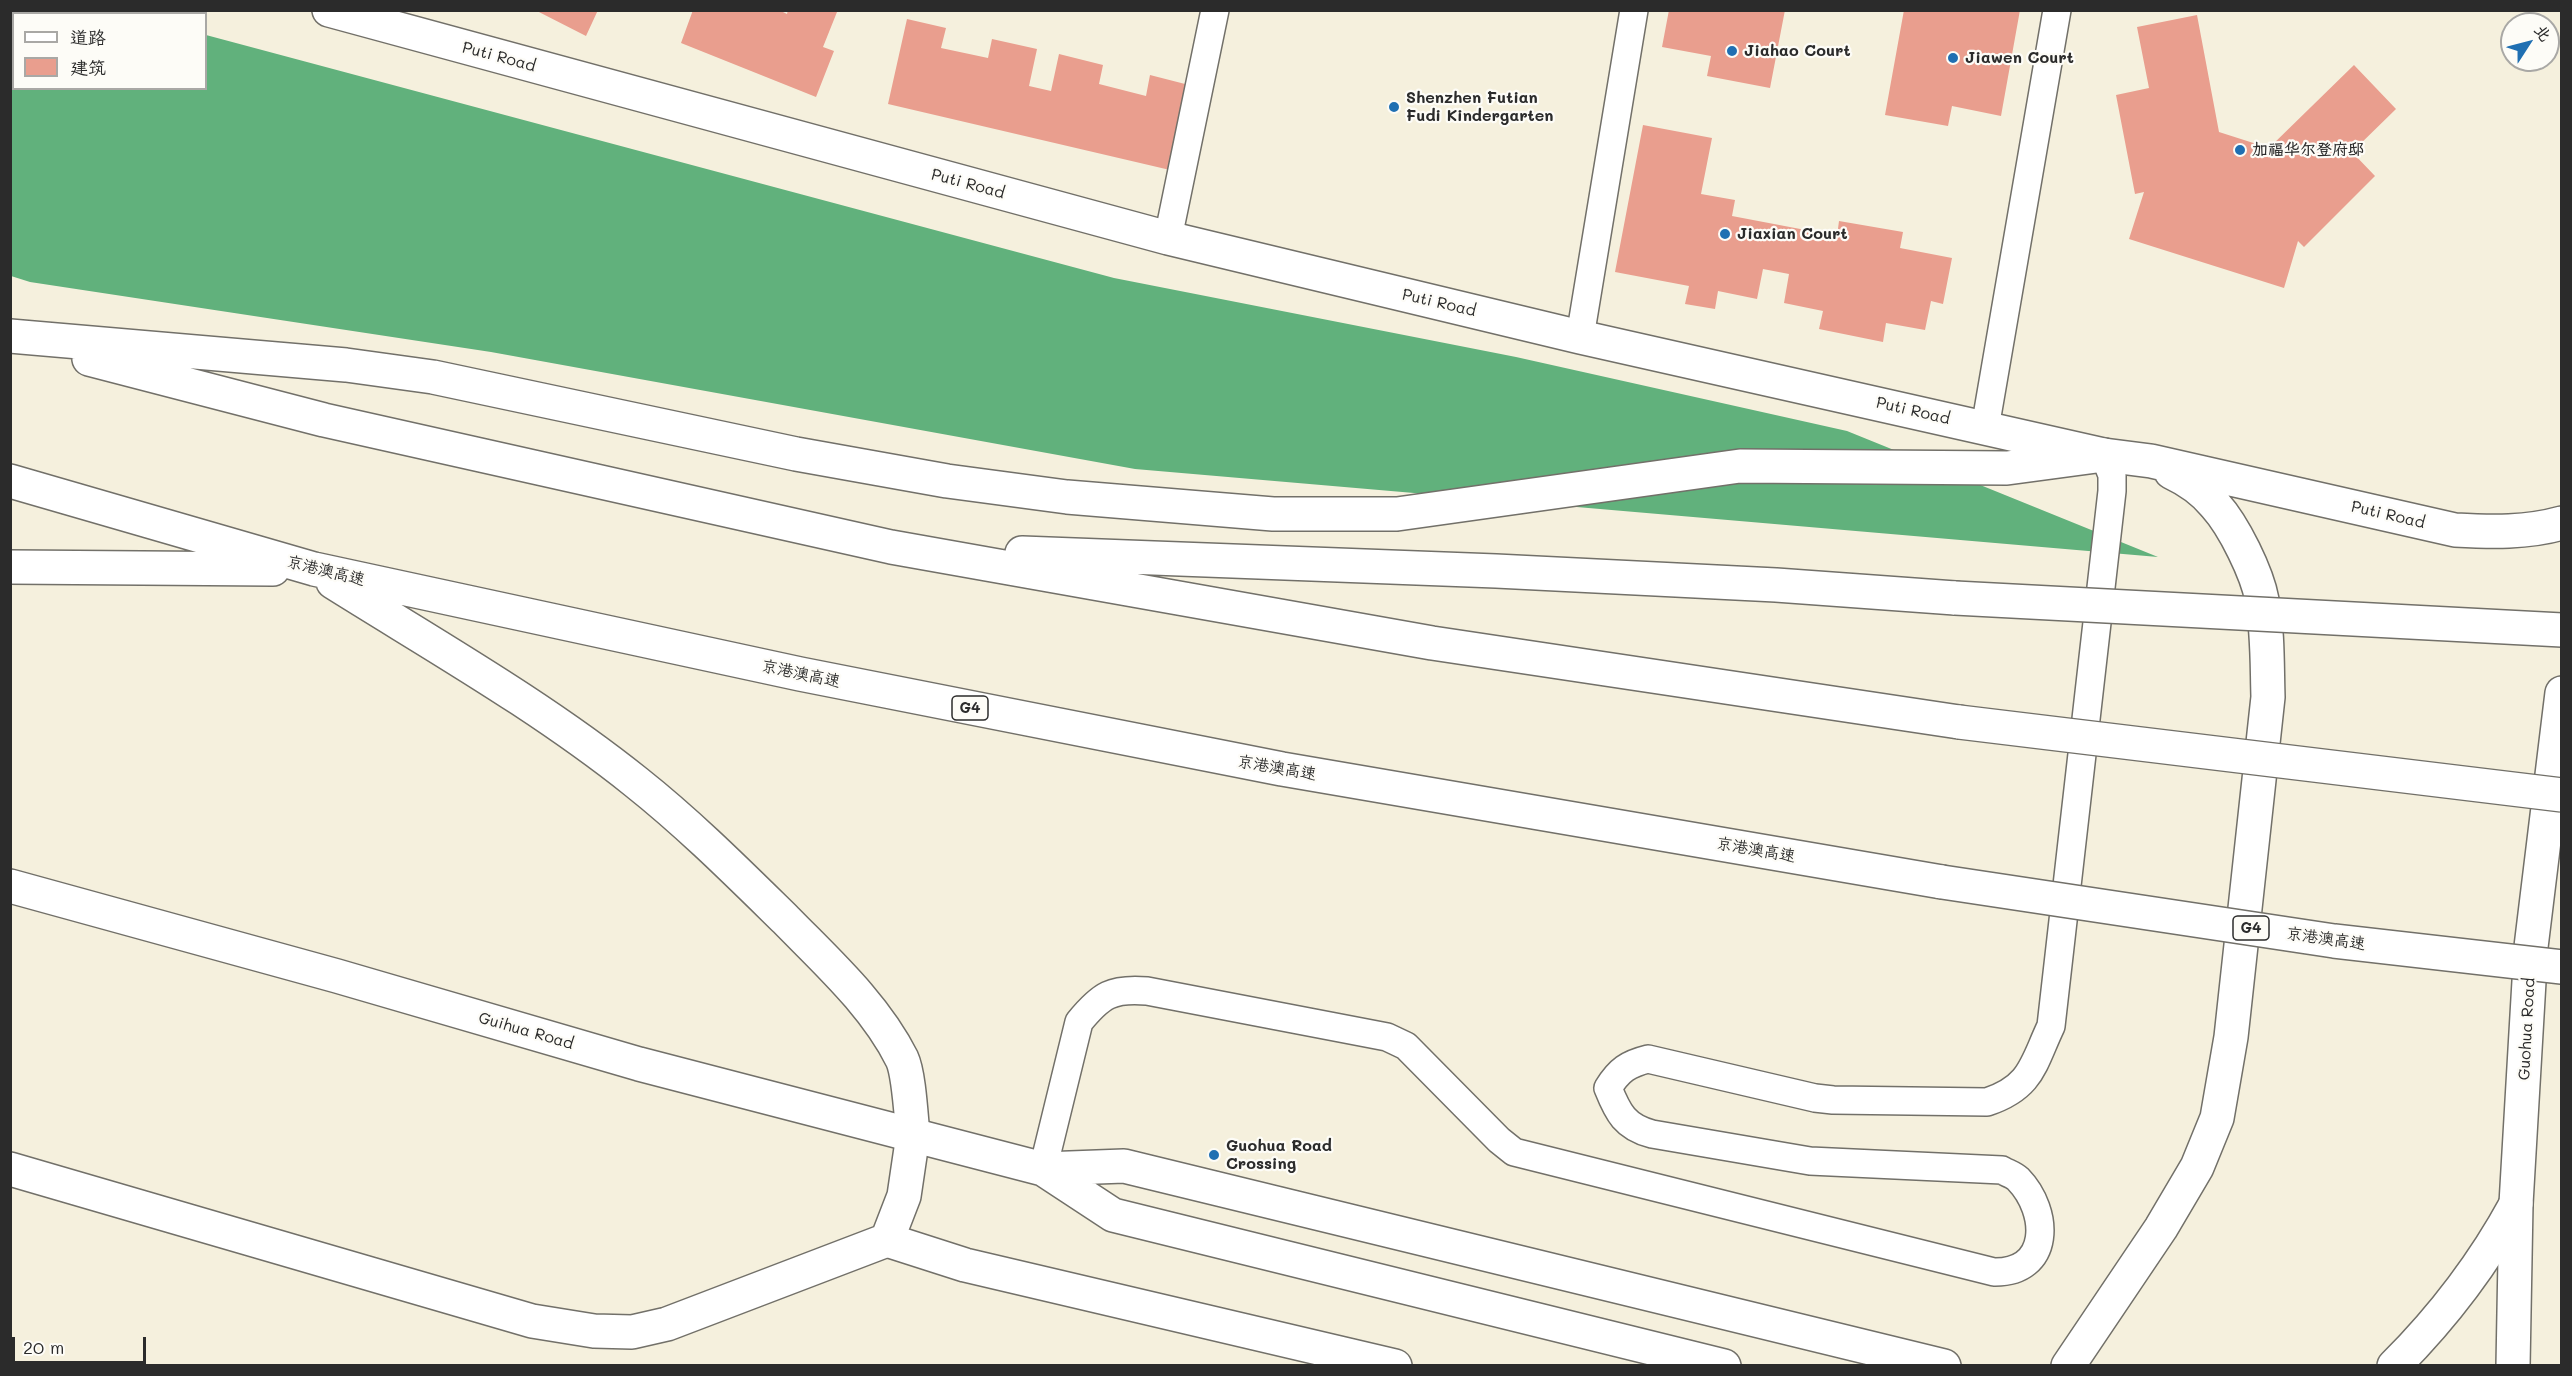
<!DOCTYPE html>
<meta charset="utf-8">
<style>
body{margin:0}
#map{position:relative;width:2572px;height:1376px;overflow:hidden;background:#f5f0dd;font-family:Mali,"LXGW WenKai TC",sans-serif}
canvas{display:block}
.frame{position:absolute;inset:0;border:12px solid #2b2b2b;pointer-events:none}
.legend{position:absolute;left:12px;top:12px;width:195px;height:78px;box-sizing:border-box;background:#fdfcf7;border:2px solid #a9a8a5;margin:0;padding:8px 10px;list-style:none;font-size:18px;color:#2b2b2b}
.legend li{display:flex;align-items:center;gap:12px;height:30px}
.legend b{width:30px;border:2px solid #a9a8a5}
.north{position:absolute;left:2500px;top:12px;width:60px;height:60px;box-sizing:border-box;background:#fdfcf7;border:2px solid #a9a8a5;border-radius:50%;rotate:54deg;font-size:16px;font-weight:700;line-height:24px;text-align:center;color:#2b2b2b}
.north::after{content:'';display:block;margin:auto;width:21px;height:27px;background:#1f6fb2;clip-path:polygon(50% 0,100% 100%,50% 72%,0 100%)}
.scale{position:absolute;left:12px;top:1337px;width:134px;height:27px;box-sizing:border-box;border:3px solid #2b2b2b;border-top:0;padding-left:8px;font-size:18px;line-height:21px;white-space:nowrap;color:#2b2b2b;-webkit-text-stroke:4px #fdfcf7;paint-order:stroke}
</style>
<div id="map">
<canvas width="2572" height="1376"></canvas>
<div class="frame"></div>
<ul class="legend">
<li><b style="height:8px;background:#fff"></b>道路</li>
<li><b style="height:16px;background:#e99e8e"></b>建筑</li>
</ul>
<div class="north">北</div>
<div class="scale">20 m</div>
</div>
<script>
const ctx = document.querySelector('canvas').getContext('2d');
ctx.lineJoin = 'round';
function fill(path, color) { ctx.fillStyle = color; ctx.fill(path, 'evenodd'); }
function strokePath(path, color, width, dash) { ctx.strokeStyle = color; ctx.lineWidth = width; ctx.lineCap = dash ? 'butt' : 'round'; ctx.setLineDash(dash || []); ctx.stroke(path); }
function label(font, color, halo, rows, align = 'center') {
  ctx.font = font + ' Mali,"LXGW WenKai TC",sans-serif'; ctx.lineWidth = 4.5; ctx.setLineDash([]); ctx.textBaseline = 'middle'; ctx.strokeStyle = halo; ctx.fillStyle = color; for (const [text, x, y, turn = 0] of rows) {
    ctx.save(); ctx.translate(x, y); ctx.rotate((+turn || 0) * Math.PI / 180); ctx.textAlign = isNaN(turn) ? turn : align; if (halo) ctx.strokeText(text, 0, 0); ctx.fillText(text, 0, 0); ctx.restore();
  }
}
const forest = new Path2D(`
 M 112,10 L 124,13 L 14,14 L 14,88 L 206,88 L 206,35 L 1114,278 L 1516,357 L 1847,431 L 2158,557 L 1135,469 L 491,352 L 30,282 L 11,276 L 10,11 Z`);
const building = new Path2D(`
 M 535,10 L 598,10 L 586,36 Z
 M 693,10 L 779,10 L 787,14 L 788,10 L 837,12 L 823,47 L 834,51 L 816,97 L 681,43 Z
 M 1669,10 L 1785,10 L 1770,88 L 1707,76 L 1711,56 L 1662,47 Z
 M 1904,10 L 2020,10 L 2001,116 L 1952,106 L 1948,126 L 1885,115 Z
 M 2197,15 L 2219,132 L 2269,148 L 2354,65 L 2396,109 L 2352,152 L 2375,176 L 2304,247 L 2298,241 L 2284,288 L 2129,239 L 2144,192 L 2135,194 L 2116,95 L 2149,88 L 2137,27 Z
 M 907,19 L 946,28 L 941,48 L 988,58 L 992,39 L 1037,49 L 1029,86 L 1051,91 L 1059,54 L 1103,65 L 1099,84 L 1146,96 L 1150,75 L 1189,85 L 1170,170 L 888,104 Z
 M 1643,125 L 1712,138 L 1701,194 L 1735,200 L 1732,216 L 1837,236 L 1839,221 L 1903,232 L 1900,248 L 1952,258 L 1943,304 L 1931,301 L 1925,330 L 1886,323 L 1883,342 L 1819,329 L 1823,311 L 1784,303 L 1789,274 L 1763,269 L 1757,299 L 1718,291 L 1715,309 L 1685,304 L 1689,286 L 1615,272 Z`);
const service = new Path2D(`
 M 1168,238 L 1215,10
 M 1580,337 L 1634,10
 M 1985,428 L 2057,10
 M 1043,1169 L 1079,1022 C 1101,995 1112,988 1147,991 L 1387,1037 L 1406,1046 L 1499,1140 L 1514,1152 L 1994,1272 C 2051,1273 2050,1212 2018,1179 C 2014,1175 2007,1173 2002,1170 L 1810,1161 L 1652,1134 C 1625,1127 1618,1113 1608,1088 C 1619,1070 1628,1064 1648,1059 L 1815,1098 L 1833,1100 L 1987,1102 C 2032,1087 2033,1064 2051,1026 L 2112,491 L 2112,475 L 2104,455`);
const minor = new Path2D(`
 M 329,10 L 1168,238 L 1580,337 L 2104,455 L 2151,461 L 2455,530 C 2492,532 2526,533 2562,523
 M 2068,1366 L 2161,1228 L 2197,1167 L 2217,1118 L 2231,1037 L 2268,697 C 2267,665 2268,632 2262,600 C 2257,573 2234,526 2215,505 C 2203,490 2188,480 2171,472`);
const tertiary = new Path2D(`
 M 10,1169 L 532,1321 L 594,1331 L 632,1332 L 667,1324 L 887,1240 L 965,1265 L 1395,1366
 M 887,1240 L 904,1196 L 913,1135
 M 2513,1366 L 2516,1204 L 2531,947 L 2562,693`);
const secondary = new Path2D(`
 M 10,886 L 337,976 L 639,1064 L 1043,1169 L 1124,1166 L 1944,1366
 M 1043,1169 L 1113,1215 L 1724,1366
 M 2394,1366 C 2443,1317 2483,1265 2516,1204`);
const motorway = new Path2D(`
 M 10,336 L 346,365 L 433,377 L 796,454 L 947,481 L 1067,497 L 1273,514 L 1397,514 L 1740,466 L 2007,468 L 2104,455
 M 89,359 L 324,420 L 891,547 L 1432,643 L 1959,722
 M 10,481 L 314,569 L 800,674 L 1282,769 L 1942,882
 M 1022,553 L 1496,571 L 1776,585 L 1955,598
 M 10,567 L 273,569
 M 333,582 C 435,646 541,706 636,782 C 689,824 737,872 786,920 C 827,962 875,1005 902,1059 C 909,1074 911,1116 913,1135`);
const motorwayBridge = new Path2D(`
 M 1955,598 L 2562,630
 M 1959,722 L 2562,795
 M 1942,882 L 2334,941 L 2562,967`);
const markers = [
 [1732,51,6,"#1f6fb2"],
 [1953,58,6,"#1f6fb2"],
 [1394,107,6,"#1f6fb2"],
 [2240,150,6,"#1f6fb2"],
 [1725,234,6,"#1f6fb2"],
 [1214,1155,6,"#1f6fb2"]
];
const shields = [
 [970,708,36],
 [2251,928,36]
];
const shieldNames = [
 ["G4",970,708],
 ["G4",2251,928]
];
const poiNames = [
 ["Jiahao Court",1744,51],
 ["Jiawen Court",1965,58],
 ["Shenzhen Futian",1406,98],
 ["Fudi Kindergarten",1406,116],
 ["加福华尔登府邸",2252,150],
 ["Jiaxian Court",1737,234],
 ["Guohua Road",1226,1146],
 ["Crossing",1226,1164]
];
const streetNames = [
 ["Puti Road",499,57,15],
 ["Puti Road",968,184,15],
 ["Puti Road",1439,303,13],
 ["Puti Road",1913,411,13],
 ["Puti Road",2388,515,13],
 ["京港澳高速",326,571,14],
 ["京港澳高速",801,674,12],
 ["京港澳高速",1277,768,10],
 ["京港澳高速",1756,850,10],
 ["京港澳高速",2326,939,8],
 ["Guohua Road",2527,1029,-87],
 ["Guihua Road",526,1031,16]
];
fill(forest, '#61b17c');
fill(building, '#e99e8e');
strokePath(service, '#727069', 30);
strokePath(minor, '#727069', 36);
strokePath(tertiary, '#727069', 36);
strokePath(secondary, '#727069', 36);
strokePath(motorway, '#727069', 36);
strokePath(service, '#fff', 27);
strokePath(minor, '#fff', 33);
strokePath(tertiary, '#fff', 33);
strokePath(secondary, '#fff', 33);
strokePath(motorway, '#fff', 33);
strokePath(motorwayBridge, '#727069', 36, []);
strokePath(motorwayBridge, '#fff', 33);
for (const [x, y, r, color] of markers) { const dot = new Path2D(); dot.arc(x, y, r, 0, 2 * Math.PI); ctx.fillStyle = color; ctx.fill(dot); strokePath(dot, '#fdfcf7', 2); }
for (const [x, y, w] of shields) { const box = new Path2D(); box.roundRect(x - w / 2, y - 12, w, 24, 4.5); ctx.fillStyle = '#fdfcf7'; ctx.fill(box); strokePath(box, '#2b2b2b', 1.5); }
label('bold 15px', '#2b2b2b', null, shieldNames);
label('bold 16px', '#2b2b2b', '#fdfcf7', poiNames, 'left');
label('16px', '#2b2b2b', '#fdfcf7', streetNames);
</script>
